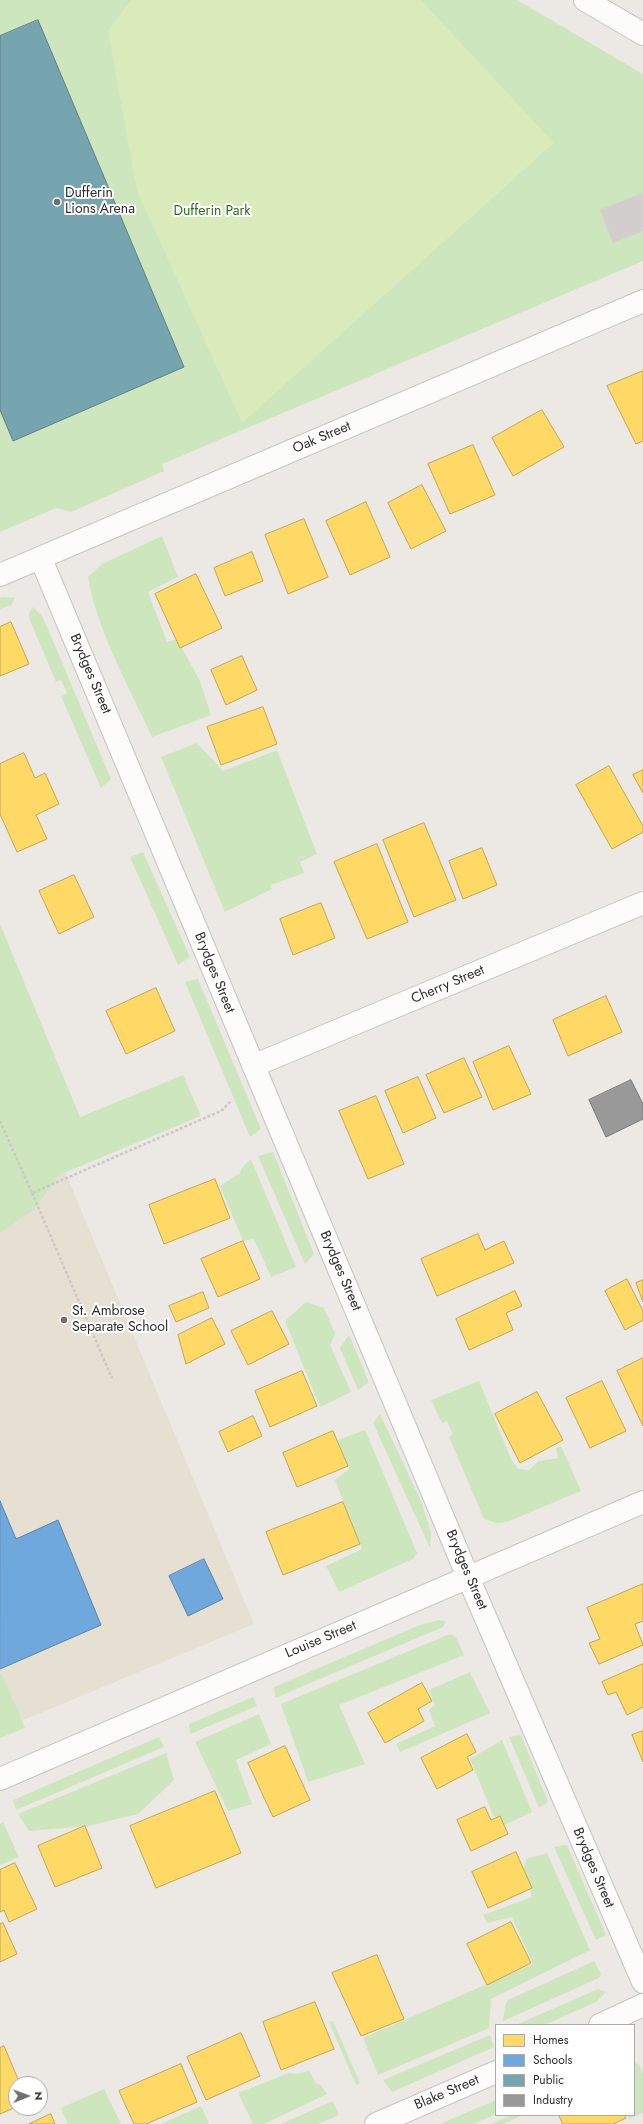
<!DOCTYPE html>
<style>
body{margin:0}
#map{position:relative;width:643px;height:2124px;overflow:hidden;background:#ece8e4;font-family:Jost,sans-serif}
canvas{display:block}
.legend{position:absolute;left:495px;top:2024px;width:140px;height:92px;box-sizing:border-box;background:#fff;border:1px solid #ababab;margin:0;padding:5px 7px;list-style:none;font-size:12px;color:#2e2e2e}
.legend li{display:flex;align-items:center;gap:8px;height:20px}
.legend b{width:20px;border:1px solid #ababab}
.north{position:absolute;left:8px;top:2076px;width:40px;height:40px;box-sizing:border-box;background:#fff;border:1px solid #ababab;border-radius:50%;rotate:89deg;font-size:11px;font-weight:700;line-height:16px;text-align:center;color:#2e2e2e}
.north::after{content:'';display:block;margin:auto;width:14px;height:18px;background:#706f6e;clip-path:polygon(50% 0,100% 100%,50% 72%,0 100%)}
</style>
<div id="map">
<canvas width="643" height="2124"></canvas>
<ul class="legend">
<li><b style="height:11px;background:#ffd966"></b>Homes</li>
<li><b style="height:11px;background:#6fa8dc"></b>Schools</li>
<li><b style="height:11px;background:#76a5af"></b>Public</li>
<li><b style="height:11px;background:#999"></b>Industry</li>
</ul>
<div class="north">N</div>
</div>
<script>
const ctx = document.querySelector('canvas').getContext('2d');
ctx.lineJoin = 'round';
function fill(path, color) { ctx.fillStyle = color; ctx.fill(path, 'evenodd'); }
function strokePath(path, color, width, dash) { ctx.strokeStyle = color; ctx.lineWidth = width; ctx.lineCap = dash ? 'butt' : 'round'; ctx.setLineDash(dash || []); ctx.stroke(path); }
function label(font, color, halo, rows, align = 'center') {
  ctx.font = font + ' Jost,sans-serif'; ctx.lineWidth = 4; ctx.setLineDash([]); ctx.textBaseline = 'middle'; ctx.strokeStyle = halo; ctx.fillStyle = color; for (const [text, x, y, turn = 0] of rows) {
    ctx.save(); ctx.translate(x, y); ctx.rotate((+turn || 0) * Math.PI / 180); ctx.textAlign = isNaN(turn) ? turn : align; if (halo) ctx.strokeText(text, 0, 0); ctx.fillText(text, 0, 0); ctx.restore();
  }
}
const education = new Path2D(`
 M 0,1016 L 254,1624 L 0,1730 Z`);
const green = new Path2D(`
 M 0,0 L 517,0 L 643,74 L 643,261 L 162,464 L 164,471 L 71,512 L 56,508 L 0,532 Z
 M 162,536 L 178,577 L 148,592 L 167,642 L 177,639 L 200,681 L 211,715 L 152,737 C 130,689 96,628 88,577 L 102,564 Z
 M 4,597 L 15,598 L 11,605 L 0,609 L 0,598 Z
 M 33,607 L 42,616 L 48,629 L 111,779 L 101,788 L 61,696 L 67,693 L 61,680 L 56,682 L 29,618 L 29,613 Z
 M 197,743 L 223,771 L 277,750 L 317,854 L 300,862 L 304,873 L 271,885 L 272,889 L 225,912 L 161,757 Z
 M 143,852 L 190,957 L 178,965 L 130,857 Z
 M 0,924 L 80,1117 L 183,1075 L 201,1116 L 59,1175 L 35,1209 L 0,1233 Z
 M 198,979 L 261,1129 L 250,1137 L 185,982 Z
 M 273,1152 L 314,1254 L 305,1264 L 258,1156 Z
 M 251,1159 L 296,1267 L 271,1277 L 254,1239 L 243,1241 L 220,1186 L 240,1173 L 241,1169 Z
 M 306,1302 L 324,1308 L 335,1334 L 330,1345 L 351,1392 L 320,1407 L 285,1321 Z
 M 349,1335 L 369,1382 L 358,1390 L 340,1348 Z
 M 479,1381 L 511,1459 L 518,1469 L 529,1470 L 539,1461 L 558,1458 L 556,1448 L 561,1446 L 581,1491 L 507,1522 L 497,1523 L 484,1519 L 449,1437 L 453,1434 L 447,1421 L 442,1423 L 431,1400 Z
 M 380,1414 L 421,1501 L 431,1533 L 430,1548 L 373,1423 Z
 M 365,1430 L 417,1553 L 413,1559 L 339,1592 L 326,1566 L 362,1549 L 335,1480 L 349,1469 L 338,1440 Z
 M 439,1620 L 446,1621 L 443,1627 L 275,1698 L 274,1687 L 420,1625 Z
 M 450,1634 L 456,1637 L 464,1655 L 339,1705 L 365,1764 L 308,1782 L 281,1704 Z
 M 470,1672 L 490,1713 L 400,1752 L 396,1744 L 435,1726 L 429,1710 L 435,1705 L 429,1690 Z
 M 0,1674 L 2,1674 L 25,1728 L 0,1738 Z
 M 253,1697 L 257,1706 L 190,1734 L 189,1724 Z
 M 259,1714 L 271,1744 L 236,1760 L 252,1804 L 228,1811 L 195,1742 Z
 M 521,1735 L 548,1802 L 539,1808 L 509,1737 Z
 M 159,1737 L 164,1747 L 16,1810 L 13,1800 Z
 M 502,1740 L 532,1812 L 504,1825 L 500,1816 L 494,1817 L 470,1759 Z
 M 166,1753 L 174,1780 L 138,1814 L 88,1826 L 29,1831 L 18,1814 Z
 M 3,1822 L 19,1857 L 0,1865 L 0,1824 Z
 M 567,1845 L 606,1935 L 596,1940 L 554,1847 Z
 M 547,1853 L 590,1950 L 491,1999 L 489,2028 L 378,2075 L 363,2038 L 533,1964 L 512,1917 L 487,1923 L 483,1915 L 532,1897 L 524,1868 L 526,1859 Z
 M 594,1961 L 601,1974 L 599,1978 L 503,2021 L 505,2006 L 508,2000 Z
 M 598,1989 L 606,1992 L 596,2002 L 544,2025 L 516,2025 Z
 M 333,2021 L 360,2083 L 356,2085 L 329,2022 Z
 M 490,2035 L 494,2047 L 392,2092 L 383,2080 Z
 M 634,2063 L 639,2064 L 643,2073 L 643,2113 L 629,2119 L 627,2115 L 634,2115 Z
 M 309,2071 L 316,2083 L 321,2085 L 327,2094 L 264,2124 L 253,2124 L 238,2093 L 289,2073 L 298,2074 Z
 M 104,2089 L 121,2124 L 68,2124 L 61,2108 Z
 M 496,2100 L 496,2114 L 474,2124 L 440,2124 Z
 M 333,2101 L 339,2115 L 318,2124 L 281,2124 Z
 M 201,2106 L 209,2124 L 161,2124 Z
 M 511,2115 L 523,2115 L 503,2124 L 491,2124 Z`);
const pitch = new Path2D(`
 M 131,0 L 421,0 L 554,143 L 242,423 L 137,191 L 108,31 Z`);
const homes = new Path2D(`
 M 643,371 L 643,441 L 636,444 L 607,386 Z
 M 542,410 L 564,447 L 513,476 L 492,438 Z
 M 473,445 L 495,495 L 450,514 L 428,464 Z
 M 422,485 L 446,531 L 411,549 L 388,503 Z
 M 366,502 L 390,557 L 350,575 L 326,521 Z
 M 304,519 L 328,577 L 288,594 L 265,535 Z
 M 252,552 L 263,581 L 225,596 L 214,568 Z
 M 196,574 L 222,628 L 180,648 L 155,594 Z
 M 11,622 L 29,664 L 0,676 L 0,627 Z
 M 242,656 L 257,690 L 226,705 L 211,670 Z
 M 263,707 L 277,744 L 221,765 L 207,727 Z
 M 24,753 L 35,778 L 45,773 L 59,804 L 36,815 L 47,839 L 17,852 L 0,814 L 0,764 Z
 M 609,766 L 643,826 L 643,832 L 612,849 L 576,785 Z
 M 643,770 L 643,793 L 633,775 Z
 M 424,823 L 456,900 L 414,917 L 383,840 Z
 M 377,844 L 408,922 L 367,939 L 334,862 Z
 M 482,848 L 497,885 L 463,899 L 449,861 Z
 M 74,875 L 94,917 L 59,934 L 39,891 Z
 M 321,903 L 335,938 L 293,955 L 280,919 Z
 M 156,988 L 175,1031 L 126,1054 L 106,1011 Z
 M 606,996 L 622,1032 L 568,1056 L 553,1020 Z
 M 509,1046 L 531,1094 L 493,1110 L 473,1062 Z
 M 464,1058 L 482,1097 L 444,1113 L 426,1075 Z
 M 418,1077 L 436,1118 L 403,1133 L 385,1091 Z
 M 376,1096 L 404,1164 L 368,1179 L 339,1111 Z
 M 215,1179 L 230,1218 L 164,1244 L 149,1205 Z
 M 478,1234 L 485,1250 L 504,1241 L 514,1263 L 437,1296 L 421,1259 Z
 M 243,1241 L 260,1279 L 218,1297 L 201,1259 Z
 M 627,1279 L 643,1311 L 643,1320 L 625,1330 L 605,1291 Z
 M 643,1280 L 643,1302 L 636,1283 Z
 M 515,1291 L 522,1306 L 506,1313 L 513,1330 L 469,1350 L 456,1319 Z
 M 203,1292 L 209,1308 L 176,1322 L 169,1306 Z
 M 272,1311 L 289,1344 L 248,1365 L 231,1331 Z
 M 212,1318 L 225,1344 L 186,1364 L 178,1335 Z
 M 643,1358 L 643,1426 L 617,1371 Z
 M 302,1371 L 317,1406 L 270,1427 L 255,1391 Z
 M 602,1381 L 626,1431 L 590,1448 L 566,1398 Z
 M 537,1392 L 563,1440 L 520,1463 L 495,1414 Z
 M 253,1416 L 262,1436 L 228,1452 L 219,1432 Z
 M 333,1431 L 348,1466 L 297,1487 L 283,1453 Z
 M 343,1502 L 360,1544 L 283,1575 L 266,1532 Z
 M 643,1584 L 643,1621 L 635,1624 L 643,1645 L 599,1664 L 589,1643 L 600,1639 L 587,1608 Z
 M 643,1664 L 643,1707 L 627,1715 L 616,1692 L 608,1695 L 602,1682 Z
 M 422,1683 L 432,1701 L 418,1709 L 424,1721 L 385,1743 L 368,1713 Z
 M 643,1731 L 643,1762 L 632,1735 Z
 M 467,1734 L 476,1752 L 467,1757 L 473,1770 L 437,1789 L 421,1758 Z
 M 285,1746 L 310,1800 L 273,1817 L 248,1763 Z
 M 215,1791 L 241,1853 L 156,1888 L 130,1826 Z
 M 485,1807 L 491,1820 L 500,1816 L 508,1834 L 471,1851 L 457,1820 Z
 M 85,1826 L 102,1868 L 55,1887 L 38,1846 Z
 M 516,1852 L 532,1888 L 488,1908 L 472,1872 Z
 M 15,1863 L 37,1909 L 9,1922 L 4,1910 L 0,1912 L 0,1870 Z
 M 511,1922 L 531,1963 L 487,1985 L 467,1944 Z
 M 3,1923 L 17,1954 L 0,1962 L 0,1924 Z
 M 377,1955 L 404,2019 L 361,2036 L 332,1973 Z
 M 315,2002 L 334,2049 L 281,2070 L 263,2022 Z
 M 241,2033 L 260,2076 L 206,2100 L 187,2057 Z
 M 4,2046 L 20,2084 L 16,2084 L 16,2107 L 0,2114 L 0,2048 Z
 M 181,2064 L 197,2102 L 146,2124 L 134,2124 L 119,2091 Z
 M 51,2114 L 55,2124 L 29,2124 Z
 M 559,2115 L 624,2115 L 626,2118 L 613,2124 L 563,2124 Z`);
const schools = new Path2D(`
 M 0,1501 L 16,1539 L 58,1520 L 101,1625 L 0,1669 Z
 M 204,1559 L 223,1599 L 188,1616 L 169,1576 Z`);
const public = new Path2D(`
 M 38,20 L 184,367 L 13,441 L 0,410 L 0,36 Z`);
const industry = new Path2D(`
 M 631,1080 L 643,1104 L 643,1119 L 606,1137 L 589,1100 Z`);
const building = new Path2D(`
 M 643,193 L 643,231 L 613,243 L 600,210 Z`);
const path = new Path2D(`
 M 0,1121 L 32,1193 L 221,1111 L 232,1100
 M 32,1193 L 112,1378`);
const minor = new Path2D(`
 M 585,0 L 643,34
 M 41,559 L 468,1577 L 643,1982
 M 0,575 L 643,301
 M 253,1066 L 643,903
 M 0,1779 L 643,1502
 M 600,2025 L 643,2005
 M 376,2124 L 496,2072`);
const markers = [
 [57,202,4,"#706f6e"],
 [64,1320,4,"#706f6e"]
];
const poiNames = [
 ["Dufferin",65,194],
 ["Lions Arena",65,210],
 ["St. Ambrose",72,1312],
 ["Separate School",72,1328]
];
const parkNames = [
 ["Dufferin Park",212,212]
];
const streetNames = [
 ["Oak Street",322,438,-23],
 ["Brydges Street",90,674,67],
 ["Brydges Street",214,973,68],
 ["Cherry Street",448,985,-23],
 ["Brydges Street",340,1271,67],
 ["Brydges Street",466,1570,67],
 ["Louise Street",321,1640,-23],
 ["Brydges Street",593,1868,67],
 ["Blake Street",447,2093,-23]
];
fill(education, '#e6e0d3');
fill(green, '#cee6be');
fill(pitch, '#d9eabb');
fill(homes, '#ffd966');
strokePath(homes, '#c0a655', 1);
fill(schools, '#6fa8dc');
strokePath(schools, '#5c83a8', 1);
fill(public, '#76a5af');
strokePath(public, '#608188', 1);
fill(industry, '#999');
strokePath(industry, '#797979', 1);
fill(building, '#d1cecb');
strokePath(building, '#d7d4d0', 1);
strokePath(minor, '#c5c4c5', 24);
strokePath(path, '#c9c9c8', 2.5, [3, 2]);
strokePath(minor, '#fcfcfb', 22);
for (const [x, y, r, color] of markers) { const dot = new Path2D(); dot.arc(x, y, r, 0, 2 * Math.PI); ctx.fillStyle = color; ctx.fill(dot); strokePath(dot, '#fff', 1.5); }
label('14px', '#2e2e2e', '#fff', poiNames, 'left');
label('14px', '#2c6e1b', '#fff', parkNames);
label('14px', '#2e2e2e', '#fff', streetNames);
</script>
